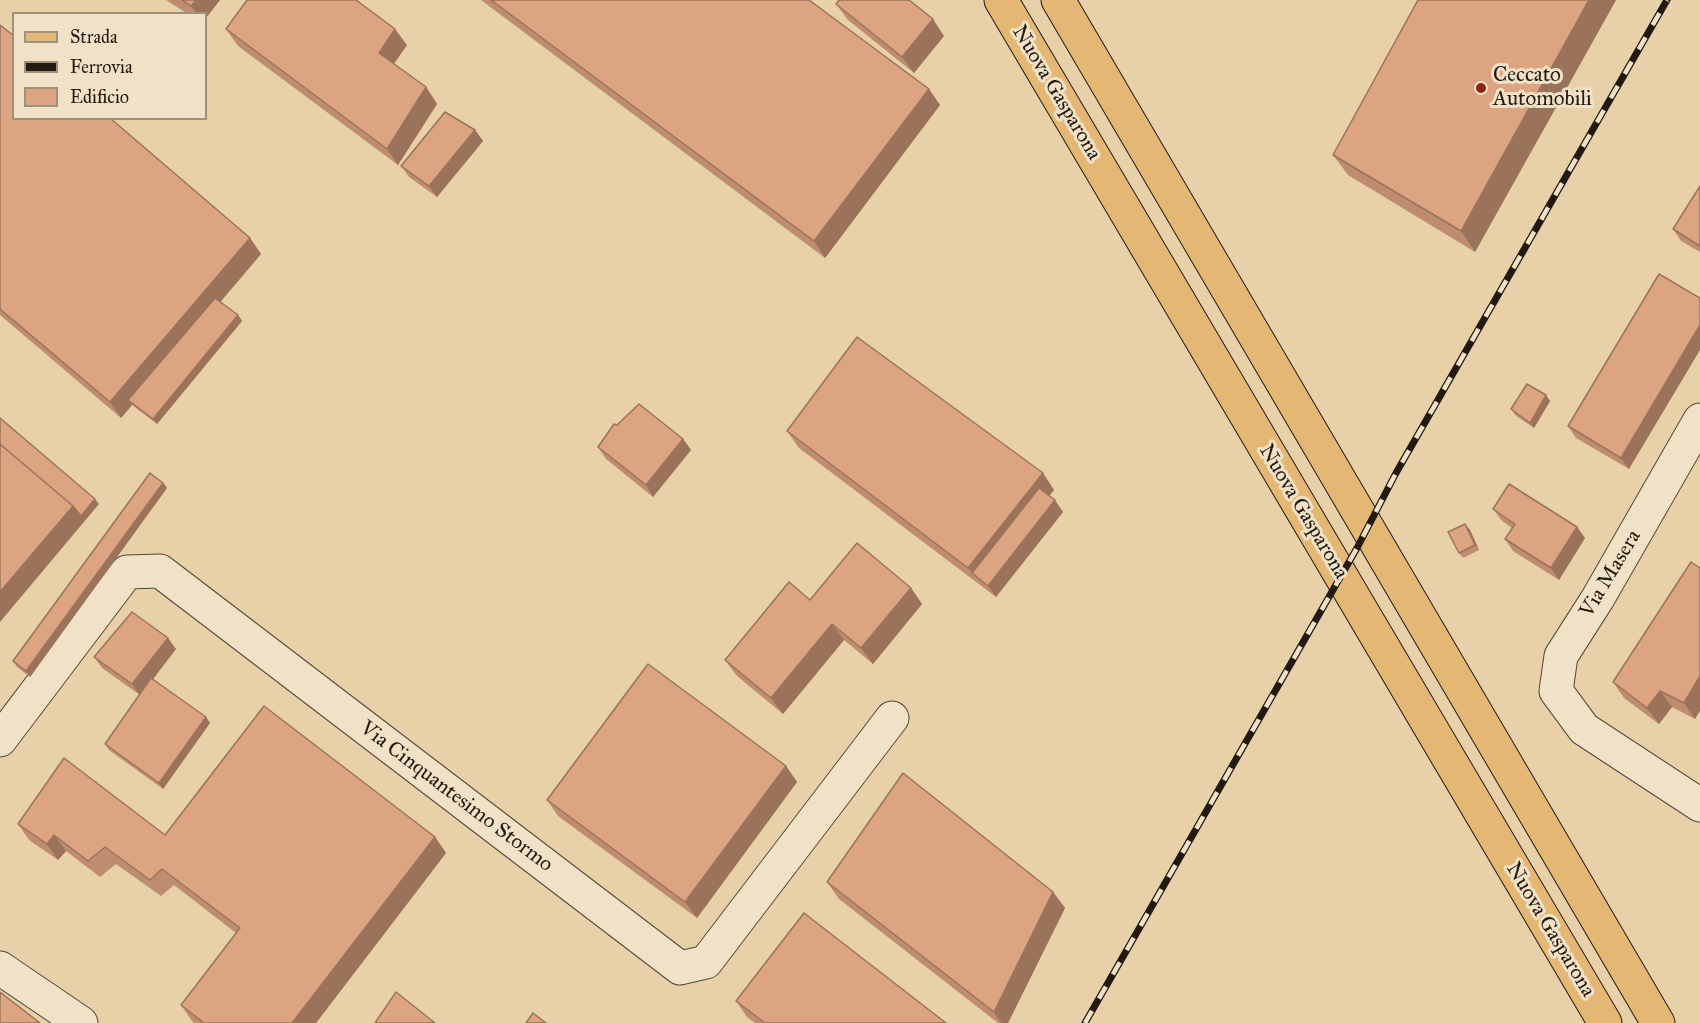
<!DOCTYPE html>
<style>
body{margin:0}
#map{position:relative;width:1700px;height:1023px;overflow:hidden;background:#e8d1a9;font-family:"IM FELL Great Primer",serif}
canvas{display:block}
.legend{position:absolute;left:12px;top:12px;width:195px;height:108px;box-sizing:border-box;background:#f0e1c7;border:2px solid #9e917e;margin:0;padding:8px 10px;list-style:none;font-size:18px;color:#221a11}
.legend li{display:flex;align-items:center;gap:12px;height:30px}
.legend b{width:30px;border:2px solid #9e917e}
</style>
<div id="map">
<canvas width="1700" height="1023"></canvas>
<ul class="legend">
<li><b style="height:8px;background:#e4b874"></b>Strada</li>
<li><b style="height:8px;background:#221a11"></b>Ferrovia</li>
<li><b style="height:16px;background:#dda482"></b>Edificio</li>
</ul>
</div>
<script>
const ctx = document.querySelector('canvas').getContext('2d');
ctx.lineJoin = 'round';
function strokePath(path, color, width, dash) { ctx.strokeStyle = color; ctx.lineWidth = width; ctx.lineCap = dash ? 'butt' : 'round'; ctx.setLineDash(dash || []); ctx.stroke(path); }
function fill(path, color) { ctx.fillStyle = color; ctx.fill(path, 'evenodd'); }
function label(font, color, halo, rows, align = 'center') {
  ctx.font = font + ' "IM FELL Great Primer",serif'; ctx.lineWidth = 6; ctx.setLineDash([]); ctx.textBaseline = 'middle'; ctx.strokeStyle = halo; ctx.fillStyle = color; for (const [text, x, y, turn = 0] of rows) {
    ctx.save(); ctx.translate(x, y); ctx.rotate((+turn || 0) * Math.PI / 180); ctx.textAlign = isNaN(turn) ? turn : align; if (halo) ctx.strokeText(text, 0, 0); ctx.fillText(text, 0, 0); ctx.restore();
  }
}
const minor = new Path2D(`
 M 1700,420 L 1598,598 L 1561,656 L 1556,691 L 1584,729 L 1700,805
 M 0,740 L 127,572 L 160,571 L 680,968 L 706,962 L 892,718
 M 0,968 L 81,1023`);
const primary = new Path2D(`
 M 1001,0 L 1605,1023
 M 1058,0 L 1658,1023`);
const rail = new Path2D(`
 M 1085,1023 L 1357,548 L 1396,473 L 1667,0`);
const wall = new Path2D(`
 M 166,0 L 220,0 L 206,18 L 206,14 L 188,14 Z
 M 481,0 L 809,0 L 940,105 L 825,258 Z
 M 1418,0 L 1616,0 L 1475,252 L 1348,175 L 1333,155 Z
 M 836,4 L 944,36 L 914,73 L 848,20 Z
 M 0,25 L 250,238 L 261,254 L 220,302 L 238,315 L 242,321 L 157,424 L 132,405 L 121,418 L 0,315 Z
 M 226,29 L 407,45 L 394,64 L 426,87 L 437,104 L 398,165 L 238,46 Z
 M 475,130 L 483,141 L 437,197 L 409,177 L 401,166 Z
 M 1700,186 L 1700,252 L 1681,241 L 1673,229 Z
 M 1659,274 L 1629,469 L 1576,438 L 1568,426 Z
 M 1546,395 L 1550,401 L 1534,428 L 1515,415 L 1511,409 Z
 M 787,431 L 1043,473 L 1054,490 L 1049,496 L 1063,512 L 996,597 L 799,448 Z
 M 683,439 L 691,450 L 653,497 L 606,459 L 598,447 Z
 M 163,483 L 167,488 L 30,677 L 17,667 L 13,661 Z
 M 1493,509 L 1577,527 L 1585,538 L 1559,580 L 1513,551 L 1505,539 L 1512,528 L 1501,520 Z
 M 1465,524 L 1470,530 L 1479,550 L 1463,558 L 1459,553 Z
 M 1691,562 L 1695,719 L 1672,707 L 1659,724 L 1624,698 L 1613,682 Z
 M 911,588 L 922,604 L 873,664 L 844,640 L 783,714 L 737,676 L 725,660 L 810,600 Z
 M 176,649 L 153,679 L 206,717 L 210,723 L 163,789 L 109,750 L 105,744 L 140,695 L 102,668 L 94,657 Z
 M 786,766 L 797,782 L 697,918 L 558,816 L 547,800 Z
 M 18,824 L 165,835 L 435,837 L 446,853 L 316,1023 L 194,1023 L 192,1021 L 181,1005 L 236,933 L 174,885 L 161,896 L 116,864 L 100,877 L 66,851 L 58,860 L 29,840 Z
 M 827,882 L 1053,892 L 1065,908 L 1008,1023 L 998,1023 L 839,899 Z
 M 736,1001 L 946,1023 L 755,1023 L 747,1017 Z`);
const shadedWall = new Path2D(`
 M 196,0 L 220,0 L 206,18 L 206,14 L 197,14 L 191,6 Z
 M 1589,0 L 1616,0 L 1475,252 L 1461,231 Z
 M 933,19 L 944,36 L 914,73 L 902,57 Z
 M 395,29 L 407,45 L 390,69 L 379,53 Z
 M 426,87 L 437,104 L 398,165 L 387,149 Z
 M 929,89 L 940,105 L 825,258 L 814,241 Z
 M 475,130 L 483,141 L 437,197 L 429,186 Z
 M 250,238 L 261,254 L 134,404 L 128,400 L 132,405 L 121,418 L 110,402 Z
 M 238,315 L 242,321 L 157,424 L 153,419 Z
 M 1700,325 L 1700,350 L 1629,469 L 1621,458 Z
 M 1546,395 L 1550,401 L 1534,428 L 1530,423 Z
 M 683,439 L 691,450 L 653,497 L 646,485 Z
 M 1043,473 L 1054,490 L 982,581 L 972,573 L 968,568 Z
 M 163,483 L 167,488 L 30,677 L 26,671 Z
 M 95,499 L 99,504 L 0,622 L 0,592 L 73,506 Z
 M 1055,500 L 1063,512 L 996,597 L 988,586 Z
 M 1465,524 L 1470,530 L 1479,550 L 1475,545 Z
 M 1577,527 L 1585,538 L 1559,580 L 1551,568 Z
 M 911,588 L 922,604 L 873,664 L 861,648 Z
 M 832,624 L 844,640 L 783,714 L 771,698 Z
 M 168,638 L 176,649 L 140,696 L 132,684 Z
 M 1700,676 L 1700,711 L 1695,719 L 1684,703 Z
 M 1660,691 L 1672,707 L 1659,724 L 1647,708 Z
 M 206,717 L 210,723 L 163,789 L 159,783 Z
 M 786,766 L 797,782 L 697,918 L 685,902 Z
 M 54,835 L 66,851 L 58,860 L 47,844 Z
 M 435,837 L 446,853 L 316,1023 L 292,1023 Z
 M 1053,892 L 1065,908 L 1008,1023 L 1001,1023 L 994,1012 Z`);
const building = new Path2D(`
 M 182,0 L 196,0 L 191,6 Z
 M 247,0 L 356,0 L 395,29 L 379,53 L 426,87 L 387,149 L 226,29 Z
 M 491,0 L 809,0 L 929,89 L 814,241 Z
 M 839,0 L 909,0 L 933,19 L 902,57 L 836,4 Z
 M 1418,0 L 1589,0 L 1461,231 L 1333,155 Z
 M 0,25 L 14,36 L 14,118 L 110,118 L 250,238 L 110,402 L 0,309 Z
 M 445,112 L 475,130 L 429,186 L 401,166 Z
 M 1700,186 L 1700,246 L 1673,229 Z
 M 1659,274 L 1700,298 L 1700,325 L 1621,458 L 1568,426 Z
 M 215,298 L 238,315 L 153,419 L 128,400 Z
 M 857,337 L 1043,473 L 968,568 L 787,431 Z
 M 1527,384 L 1546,395 L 1530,423 L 1511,409 Z
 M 639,404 L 683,439 L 646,485 L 598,447 L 614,424 L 617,425 Z
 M 0,418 L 95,499 L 81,516 L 73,506 L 0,444 Z
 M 0,444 L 73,506 L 0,592 Z
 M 150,473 L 163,483 L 26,671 L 13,661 Z
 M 1509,484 L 1577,527 L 1551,568 L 1505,539 L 1515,524 L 1493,509 Z
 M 1039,488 L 1055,500 L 988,586 L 972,573 Z
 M 1465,524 L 1475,545 L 1459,553 L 1448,532 Z
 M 857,543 L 911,588 L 861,648 L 832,624 L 771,698 L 725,660 L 789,582 L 810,600 Z
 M 1691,562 L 1700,568 L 1700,676 L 1684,703 L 1660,691 L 1647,708 L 1613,682 Z
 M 132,612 L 168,638 L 132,684 L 94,657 Z
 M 648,664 L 786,766 L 685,902 L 547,800 Z
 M 151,678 L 206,717 L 159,783 L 105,744 Z
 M 264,706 L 435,837 L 292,1023 L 204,1023 L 181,1005 L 240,928 L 162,869 L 150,880 L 105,847 L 88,861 L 54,835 L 47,844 L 18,824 L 64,758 L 165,835 Z
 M 903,773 L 1053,892 L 994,1012 L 827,882 Z
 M 804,913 L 946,1023 L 765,1023 L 736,1001 Z
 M 0,992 L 40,1023 L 0,1023 Z
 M 396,992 L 435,1023 L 375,1023 Z
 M 533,1013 L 546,1023 L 526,1023 Z`);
const markers = [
 [1481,88,6,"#8f2418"]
];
const poiNames = [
 ["Ceccato",1493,76],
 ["Automobili",1493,100]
];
const streetNames = [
 ["Nuova Gasparona",1056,93,59],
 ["Nuova Gasparona",1303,512,59],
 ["Via Masera",1611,574,-59],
 ["Via Cinquantesimo Stormo",456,797,37],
 ["Nuova Gasparona",1550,930,59]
];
strokePath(minor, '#544837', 35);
strokePath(primary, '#221a11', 35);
strokePath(minor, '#f0e1c7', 33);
strokePath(primary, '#e4b874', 33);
strokePath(rail, '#221a11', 7);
strokePath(rail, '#f0e1c7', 4.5, [14]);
fill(wall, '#be8d70');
fill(shadedWall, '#9b735b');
fill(building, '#dda482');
strokePath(building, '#9b735b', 1.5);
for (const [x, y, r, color] of markers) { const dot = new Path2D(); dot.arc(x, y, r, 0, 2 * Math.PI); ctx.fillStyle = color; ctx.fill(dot); strokePath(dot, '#f0e1c7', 2); }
label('21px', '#221a11', '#f0e1c7', poiNames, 'left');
label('21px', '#221a11', '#f0e1c7', streetNames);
</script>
